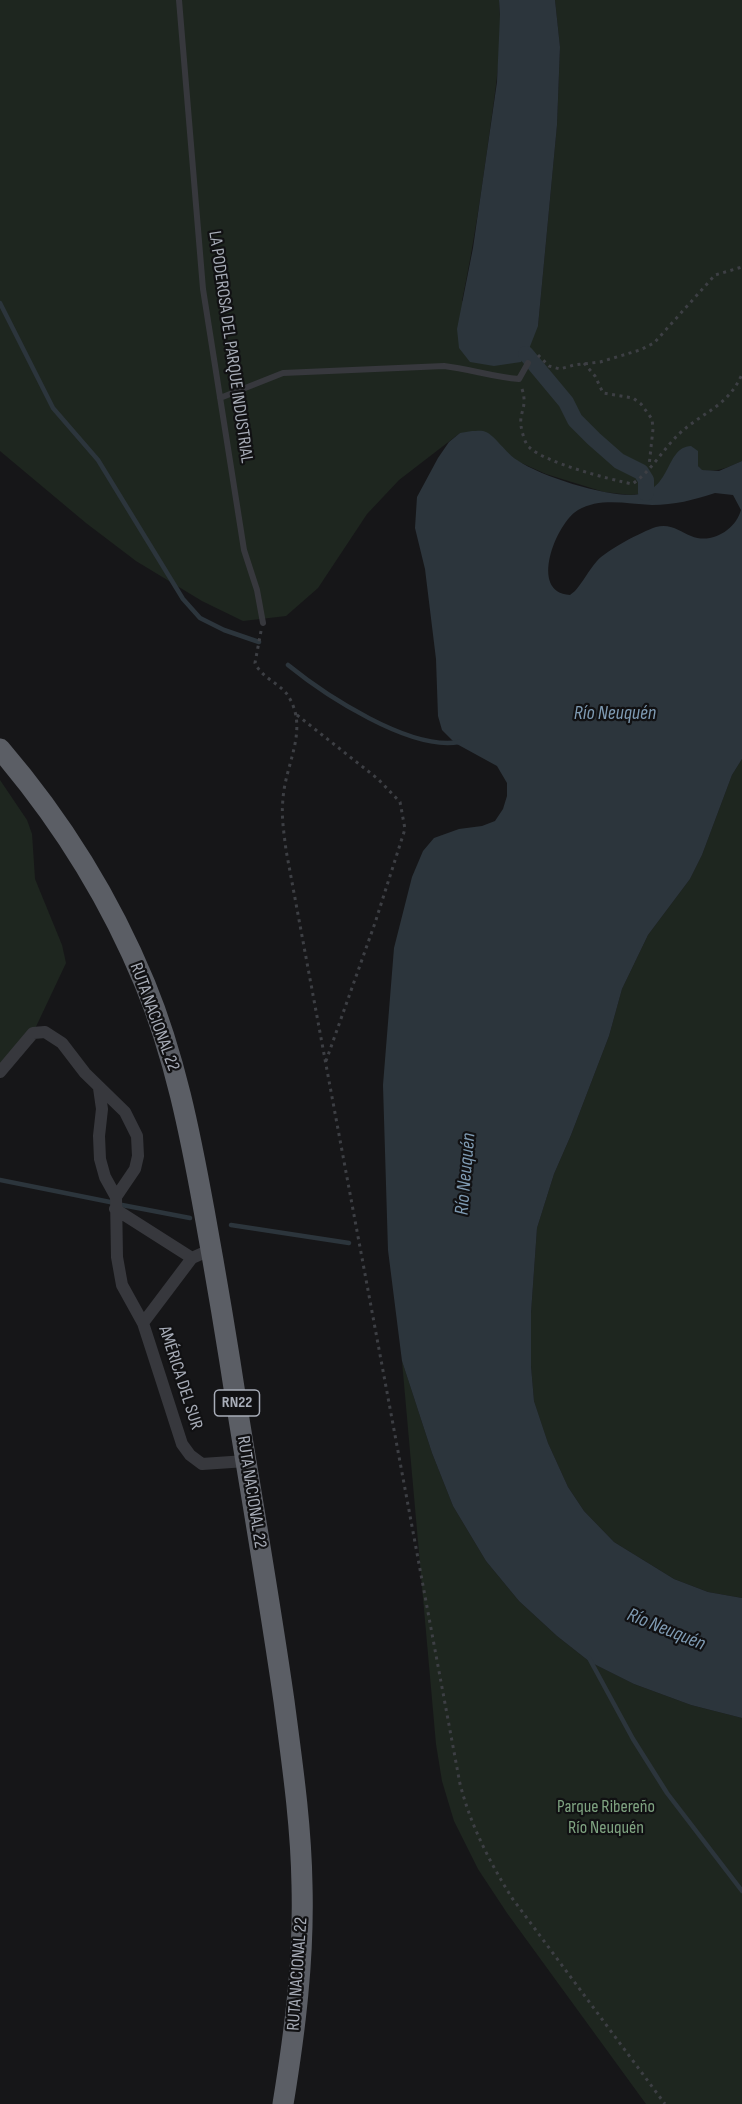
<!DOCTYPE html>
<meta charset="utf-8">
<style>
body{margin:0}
canvas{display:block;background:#161618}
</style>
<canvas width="742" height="2104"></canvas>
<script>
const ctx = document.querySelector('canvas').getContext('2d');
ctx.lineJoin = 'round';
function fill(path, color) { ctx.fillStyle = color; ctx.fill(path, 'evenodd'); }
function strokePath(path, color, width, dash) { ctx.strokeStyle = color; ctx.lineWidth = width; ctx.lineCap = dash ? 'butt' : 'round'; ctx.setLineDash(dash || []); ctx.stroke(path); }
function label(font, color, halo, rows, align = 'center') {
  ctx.font = font + ' "Sofia Sans Condensed",sans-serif'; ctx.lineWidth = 4.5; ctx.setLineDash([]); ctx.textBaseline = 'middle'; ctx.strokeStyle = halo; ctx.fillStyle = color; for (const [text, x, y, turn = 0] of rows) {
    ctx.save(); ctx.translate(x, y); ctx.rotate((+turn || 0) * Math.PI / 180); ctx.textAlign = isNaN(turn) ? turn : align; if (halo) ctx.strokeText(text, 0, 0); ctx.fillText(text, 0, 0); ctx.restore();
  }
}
const green = new Path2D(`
 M 0,0 L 499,0 C 503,42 496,87 490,129 C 482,187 474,244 462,301 L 538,326 L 557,125 L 560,47 L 555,0 L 742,0 L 742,461 C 729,467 716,473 701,470 L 698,466 L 698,457 L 663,479 L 655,488 L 646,493 L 631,495 L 604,492 L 546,474 L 517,461 L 503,449 L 460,433 L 399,480 L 367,514 L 318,588 L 286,616 L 243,621 L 202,601 L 136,561 L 86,523 L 0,451 Z
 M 742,759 L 742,1598 L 708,1592 L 674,1579 L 614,1542 L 584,1511 L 568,1487 L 548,1443 L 534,1401 L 531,1366 L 531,1313 L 537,1228 L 554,1174 L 571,1135 L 609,1036 L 622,989 L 648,935 L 690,879 L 702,855 L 732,775 Z
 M 0,780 L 27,820 L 32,834 L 35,879 L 62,945 L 66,963 L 33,1033 L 0,1072 Z
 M 402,1361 L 432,1453 L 453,1506 L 486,1561 L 519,1601 L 557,1636 L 590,1662 L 634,1684 L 691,1705 L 742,1718 L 742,2104 L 646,2104 L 507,1913 L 478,1869 L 454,1821 L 442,1781 L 436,1744 Z`);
const water = new Path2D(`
 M 499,0 L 555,0 L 560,47 L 557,125 L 538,326 L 529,349 L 521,362 L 494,366 L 470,362 L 459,348 L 457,329 L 473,248 L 497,82 L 500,15 Z
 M 472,431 C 476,431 483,430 486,432 C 494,435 507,454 517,460 C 542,477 602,495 631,495 C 673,494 664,447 691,446 L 698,451 L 698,466 L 702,470 L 719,471 L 742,461 L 742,759 L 732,775 L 702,855 L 690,879 L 648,935 L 622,989 L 609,1036 L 571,1135 L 554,1174 L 537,1228 L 531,1313 L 531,1366 L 534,1401 L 548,1443 L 568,1487 L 584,1511 L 614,1542 L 674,1579 L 708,1592 L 742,1598 L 742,1718 L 691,1705 L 634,1684 L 590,1662 L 557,1636 L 519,1601 L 486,1561 L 453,1506 L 432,1453 L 402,1361 L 388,1250 L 383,1085 L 394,948 L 412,877 L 423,851 L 434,838 L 459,829 L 482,826 L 495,821 L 503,809 L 507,796 L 507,783 L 497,766 L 455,743 L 442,730 L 438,716 L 436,659 L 425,569 L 415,528 L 417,497 L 438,458 L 449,442 L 460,433 ZM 715,493 L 733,495 L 741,510 C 736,529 712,545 691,536 C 679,531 670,523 656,527 C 641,532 607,550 597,561 C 589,570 583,582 575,591 L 570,595 C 528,593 556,523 578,510 C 600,497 628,504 652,505 C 674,505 694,500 715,493 Z`);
const stream = new Path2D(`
 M 0,303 L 53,408 L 98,460 L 183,599 L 200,618 L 224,630 L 259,642
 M 288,665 C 325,695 410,751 459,742
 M 0,1180 L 110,1202
 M 122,1205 L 190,1218
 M 231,1225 L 349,1243
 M 589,1658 L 633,1739 L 667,1793 L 742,1891`);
const canal = new Path2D(`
 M 526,354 L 566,402 L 575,420 L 594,439 L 619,461 L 641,472 L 646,480 L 646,493`);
const path = new Path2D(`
 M 538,355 L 549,366 L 560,369 L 574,365 L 600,362 L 640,350 L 654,343 L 715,275 L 742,267
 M 584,363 L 595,376 L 603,393 L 633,398 L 641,404 L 652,419 L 653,429 L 649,466
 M 522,389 C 528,407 519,412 521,426 C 522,432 525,444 529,447 C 545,463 609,479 632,484 C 650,473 663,449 679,434 C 702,412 728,407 742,374
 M 261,631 L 255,663 C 263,680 283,684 290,699 C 308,732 285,765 283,799 C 281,816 284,833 286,850 L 460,1784 C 471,1826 489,1861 512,1898 L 665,2104
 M 297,715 L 378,779 L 400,802 L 405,829 L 375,923 L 326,1061`);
const service = new Path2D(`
 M 179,0 L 203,289 L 244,550 L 257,590 L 263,623
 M 220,398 L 283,373 L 444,366 C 470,369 493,377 519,379 L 528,363`);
const minor = new Path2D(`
 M 0,1072 L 33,1033 L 45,1032 L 62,1043 L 85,1073 L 125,1112 L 137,1136 L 138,1156 L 135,1169 L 116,1197 L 117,1257 L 122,1285 L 143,1323 L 182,1444 L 190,1455 L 202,1464 L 246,1461
 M 99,1088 L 102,1109 L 99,1136 L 100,1159 L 105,1177 L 116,1197
 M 115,1209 L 192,1258
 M 143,1323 L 192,1258 L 212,1249`);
const trunk = new Path2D(`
 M 0,749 C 60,819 110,899 145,984 C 175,1057 190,1133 204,1210 C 216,1276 227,1341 237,1407 C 253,1505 270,1603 284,1701 C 292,1762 301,1823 302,1885 C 304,1959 295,2031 283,2104`);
const shields = [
 [237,1403,45]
];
const shieldNames = [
 ["RN22",237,1403]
];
const streetNames = [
 ["LA PODEROSA DEL PARQUE INDUSTRIAL",230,347,82],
 ["RUTA NACIONAL 22",154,1017,70],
 ["AMÉRICA DEL SUR",180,1378,72],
 ["RUTA NACIONAL 22",251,1492,81],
 ["RUTA NACIONAL 22",298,1974,-86]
];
const parkNames = [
 ["Parque Ribereño",606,1807],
 ["Río Neuquén",606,1828]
];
const waterNames = [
 ["Río Neuquén",615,714],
 ["Río Neuquén",466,1174,-85],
 ["Río Neuquén",666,1630,22]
];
fill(green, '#1e261f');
fill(water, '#2c353c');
strokePath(stream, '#2c353c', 4.5);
strokePath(canal, '#2c353c', 16);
strokePath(path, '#3d3f44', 3, [3, 4.5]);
strokePath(service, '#37383d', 6);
strokePath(minor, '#37383d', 12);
strokePath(trunk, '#5b5e65', 21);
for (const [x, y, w] of shields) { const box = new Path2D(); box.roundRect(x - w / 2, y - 13, w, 26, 4.5); ctx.fillStyle = '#111113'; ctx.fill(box); strokePath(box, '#a8adb8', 1.5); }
label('bold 16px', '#a8adb8', null, shieldNames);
label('18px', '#a8adb8', '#111113', streetNames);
label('18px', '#7fa381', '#111113', parkNames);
label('italic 20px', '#7f9bb3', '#111113', waterNames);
</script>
